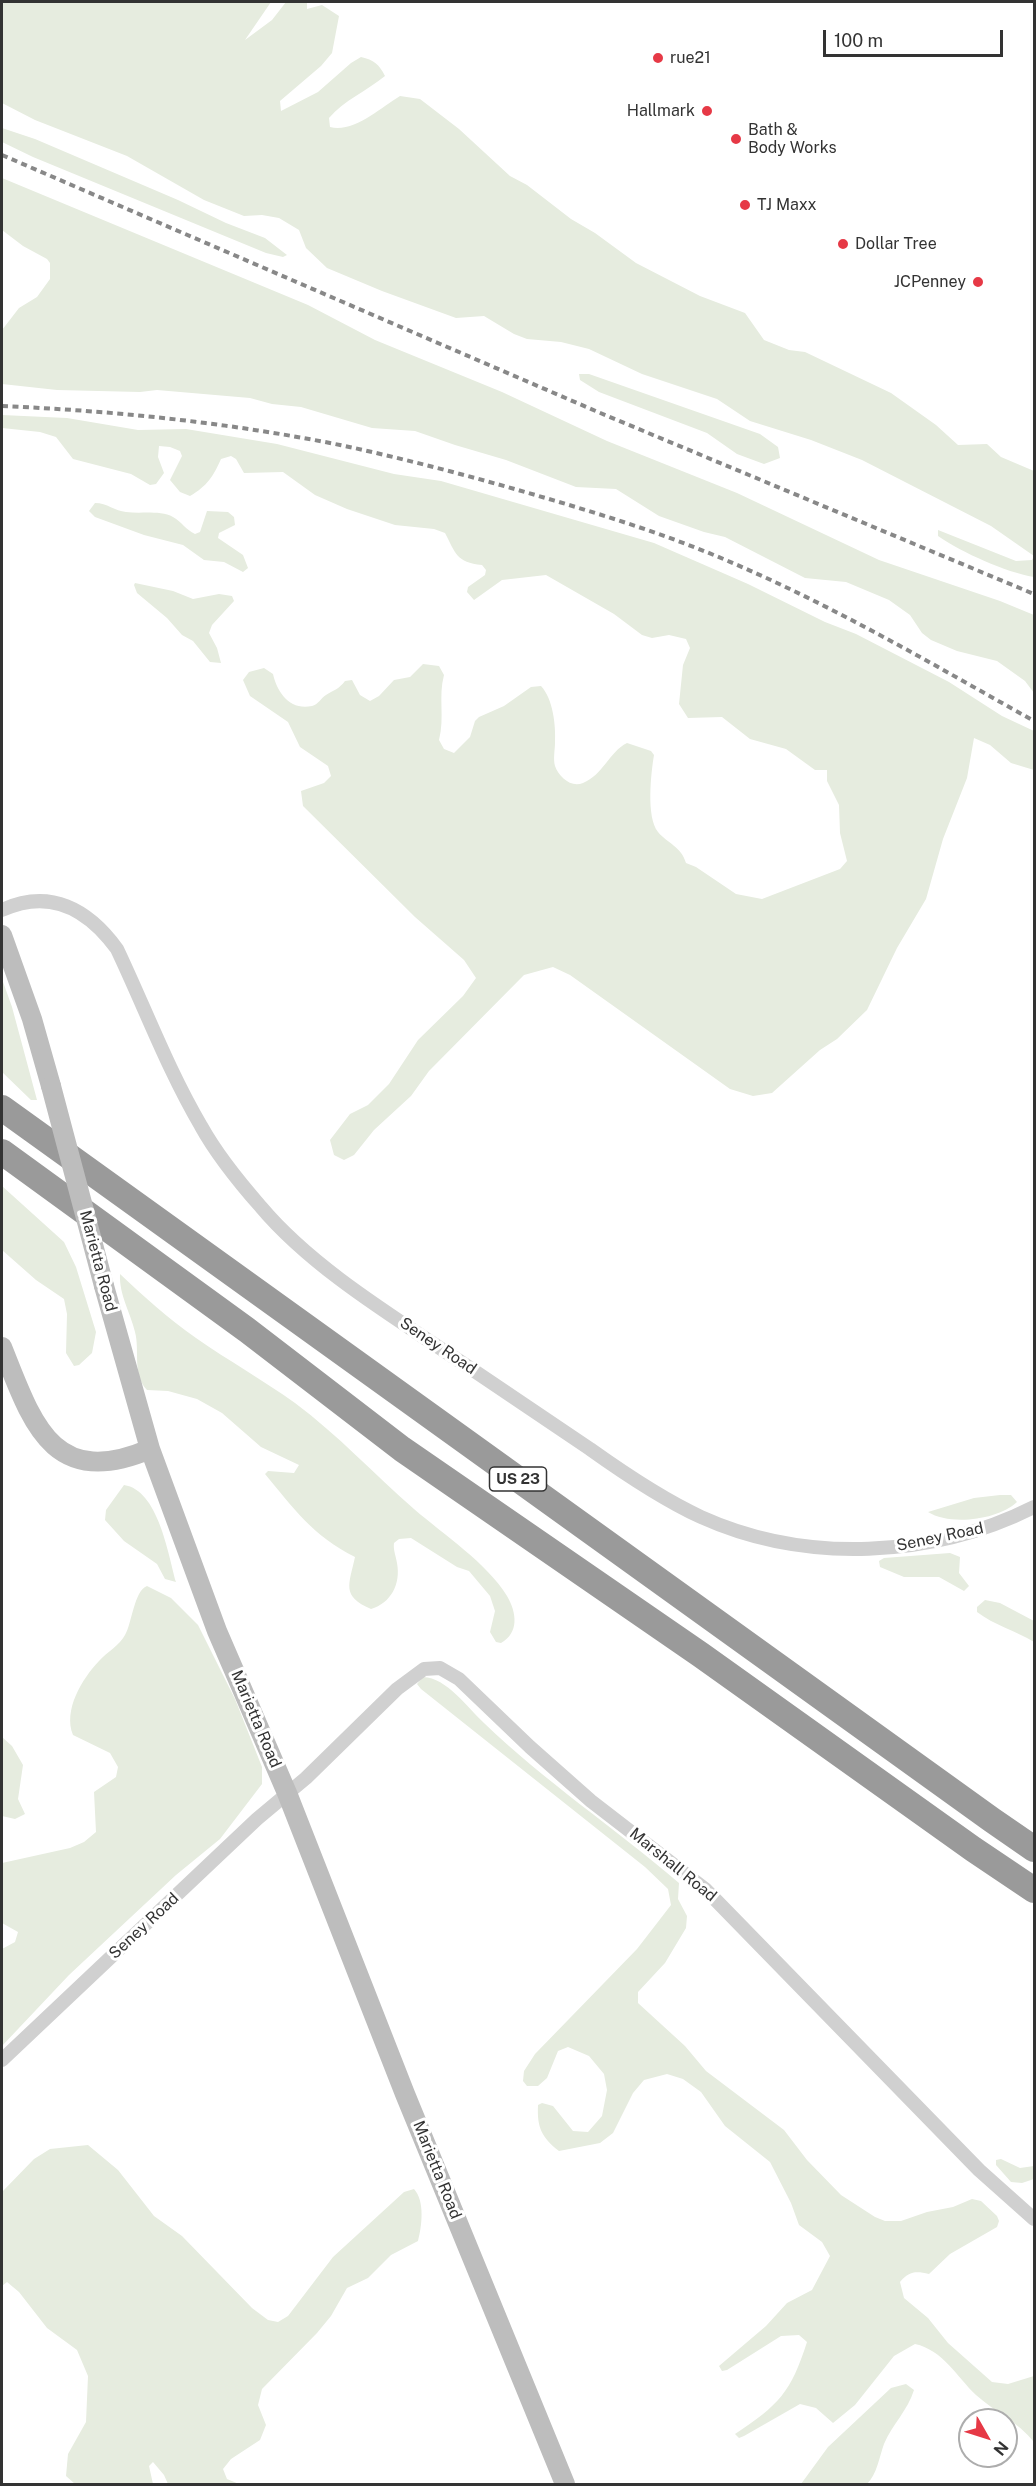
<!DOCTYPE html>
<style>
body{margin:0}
#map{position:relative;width:1036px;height:2486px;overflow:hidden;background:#fff;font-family:"Public Sans",sans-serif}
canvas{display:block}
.frame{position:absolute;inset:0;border:3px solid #333;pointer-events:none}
.north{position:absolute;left:958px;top:2408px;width:60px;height:60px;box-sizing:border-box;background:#fff;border:2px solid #adadad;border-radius:50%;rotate:129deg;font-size:16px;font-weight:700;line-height:24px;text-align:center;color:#333}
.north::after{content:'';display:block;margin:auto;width:21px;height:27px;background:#e63946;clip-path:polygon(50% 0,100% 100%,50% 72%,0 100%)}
.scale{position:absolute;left:823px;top:30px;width:180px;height:27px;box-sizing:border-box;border:3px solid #333;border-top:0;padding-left:8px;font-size:18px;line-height:21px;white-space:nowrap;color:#333;-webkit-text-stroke:4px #fff;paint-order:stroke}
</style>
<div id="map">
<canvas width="1036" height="2486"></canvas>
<div class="frame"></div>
<div class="north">N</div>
<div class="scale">100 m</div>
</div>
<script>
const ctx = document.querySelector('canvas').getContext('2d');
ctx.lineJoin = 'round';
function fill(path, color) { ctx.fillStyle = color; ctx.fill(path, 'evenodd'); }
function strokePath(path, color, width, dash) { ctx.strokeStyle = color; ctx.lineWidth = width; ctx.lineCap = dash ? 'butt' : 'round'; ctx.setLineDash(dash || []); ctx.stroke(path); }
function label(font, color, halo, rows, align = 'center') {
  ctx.font = font + ' "Public Sans",sans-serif'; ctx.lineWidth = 6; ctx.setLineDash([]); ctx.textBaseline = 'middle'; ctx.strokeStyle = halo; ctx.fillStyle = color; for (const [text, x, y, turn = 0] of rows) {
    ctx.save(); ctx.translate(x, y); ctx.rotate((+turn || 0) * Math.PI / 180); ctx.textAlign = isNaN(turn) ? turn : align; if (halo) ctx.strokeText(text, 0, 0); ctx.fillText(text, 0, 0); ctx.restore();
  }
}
const green = new Path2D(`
 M 2,2 L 271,2 L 245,40 L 272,20 L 286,2 L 307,2 L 307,9 L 322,5 L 339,16 L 332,53 L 321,66 L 280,101 L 281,111 L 318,92 L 351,63 L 361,57 C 374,60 379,64 385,76 C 367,91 344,100 329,118 L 330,127 C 354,133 380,108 400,96 L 420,99 L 459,129 L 510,176 L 527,185 L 571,219 L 595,233 L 636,263 L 700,296 L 745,313 L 764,340 L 789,350 L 805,352 L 891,393 L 936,425 L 958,445 L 987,444 L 1001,457 L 1034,471 L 1034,577 C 1005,572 963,553 938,536 L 938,530 L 1016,561 L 1032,560 L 1034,556 L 991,526 L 862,460 L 811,440 L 750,421 L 717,399 L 642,374 L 589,349 L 561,342 L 527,339 L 514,334 L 484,316 L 456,318 L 382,291 L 327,268 L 306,248 L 299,230 L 279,218 L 262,215 L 244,216 L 204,200 L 127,156 L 35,120 L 2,103 Z
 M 2,128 L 35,139 L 178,200 L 226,223 L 265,238 L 287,255 L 283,257 L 266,253 L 33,157 L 2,142 Z
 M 2,178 L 308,305 L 375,340 L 502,392 L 607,441 L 737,493 L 879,560 L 1000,601 L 1034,615 L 1034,693 L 1025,681 L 997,661 L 957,651 L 931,640 L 922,633 L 910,615 L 889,600 L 846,582 L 805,578 L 725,537 L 704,532 L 659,516 L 616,489 L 576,487 L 506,460 L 455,445 L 415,431 L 372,428 L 301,407 L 272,404 L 250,398 L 157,390 L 140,392 L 57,390 L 2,384 L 2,330 L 19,308 L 37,297 L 50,279 L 50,263 L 47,259 L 23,246 L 2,230 Z
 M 579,374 L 589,374 L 760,434 L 778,447 L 780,458 L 764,464 L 737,454 L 707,433 L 599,392 L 580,380 Z
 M 2,415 L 67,418 L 138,430 L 186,429 L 277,444 L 394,474 L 441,481 L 654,543 L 748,584 L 825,622 L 856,634 L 949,682 L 1002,716 L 1034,731 L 1034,770 L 1011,763 L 990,745 L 974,738 L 967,778 L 943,839 L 926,899 L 897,948 L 867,1010 L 837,1039 L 820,1050 L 772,1093 L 753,1096 L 730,1089 L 570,975 L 553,967 L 524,975 L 429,1071 L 411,1096 L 374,1130 L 354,1155 L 344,1160 L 334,1155 L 330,1140 L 350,1114 L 368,1105 L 389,1084 L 418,1040 L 463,996 L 476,978 L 464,960 L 415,917 L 303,806 L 301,791 L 324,783 L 331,776 L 328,766 L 300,747 L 288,722 L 250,696 L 243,680 L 249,672 L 264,668 L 273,674 C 277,692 290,711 312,706 C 318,705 321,698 326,695 C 334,690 339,689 345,681 L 352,680 L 360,695 L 370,701 L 379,696 L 394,680 L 410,677 L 423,664 L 439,666 L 444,675 C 438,697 445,717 439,740 L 444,749 L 454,753 L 470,737 L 475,721 L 479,717 L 504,706 L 531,687 L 541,686 C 553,699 556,725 555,743 C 555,749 553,759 555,766 C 559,777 571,788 583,783 C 603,775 609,752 627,743 L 651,751 L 654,755 C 651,773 646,817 658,832 C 668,844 681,846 686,863 L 696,867 L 736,894 L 762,899 L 840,869 L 847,861 L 840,833 L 839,805 L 827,781 L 827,770 L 815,770 L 786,749 L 750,739 L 722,717 L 688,718 L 679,704 L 683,665 L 690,648 L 686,639 L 669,635 L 652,638 L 642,635 L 614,614 L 546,575 L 502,580 L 474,600 L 467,592 L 468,587 L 485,575 L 486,570 L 482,565 C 456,562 456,554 445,533 L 434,529 L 395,525 L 347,509 L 315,495 L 283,472 L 244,473 L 236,459 L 231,456 L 221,459 C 213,477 207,486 190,496 L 180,492 L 170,480 L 182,456 L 180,451 L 170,447 L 159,446 L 158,457 L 164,473 L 156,484 L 150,485 L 131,474 L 73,459 L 56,437 L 40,432 L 2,428 Z
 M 95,503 C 107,503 115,511 126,512 C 141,514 160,510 173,517 C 182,522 186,530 195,534 L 200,532 L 207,511 L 228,512 L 234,517 L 235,525 L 219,533 L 218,538 L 243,555 L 248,568 L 243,572 L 224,562 L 204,560 L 183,545 L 144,535 L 95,517 L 89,511 Z
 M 135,583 L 173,591 L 193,599 L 219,594 L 232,596 L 234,601 L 212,625 L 209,633 L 217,648 L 221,663 L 210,662 L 193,641 L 182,635 L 167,618 L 137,593 L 134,585 Z
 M 2,979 L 12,1007 L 37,1100 L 31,1100 L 2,1072 Z
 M 2,1186 L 64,1242 L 76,1267 L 96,1332 L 92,1353 L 79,1365 L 74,1366 L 66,1353 L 67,1314 L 64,1299 L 36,1280 L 2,1250 Z
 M 120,1274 C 144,1297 169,1319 196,1338 C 229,1361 263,1380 295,1403 C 338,1435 374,1474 414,1509 C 444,1535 487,1563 507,1596 C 517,1613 519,1633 501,1643 L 496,1642 L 490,1632 L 495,1611 L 490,1596 L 469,1571 L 457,1567 L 411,1538 L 399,1539 L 394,1543 C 393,1550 396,1556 397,1563 C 401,1584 391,1603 371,1609 C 341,1596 349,1585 355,1557 C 313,1536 294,1509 265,1474 L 268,1471 L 294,1473 L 299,1465 L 261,1447 L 222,1413 L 197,1399 L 168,1391 L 147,1390 C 132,1374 140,1350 135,1332 C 130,1311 119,1295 120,1274 Z
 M 124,1485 C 158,1490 168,1553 176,1582 L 165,1579 L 157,1564 L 124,1541 L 105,1520 L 106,1510 Z
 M 1000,1495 L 1011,1495 L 1017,1502 C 998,1520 950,1526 928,1512 L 974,1498 Z
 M 950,1553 L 960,1557 L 959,1573 L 969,1586 L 964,1591 L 939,1577 L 904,1577 L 880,1567 L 879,1561 L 884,1558 Z
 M 147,1586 L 171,1598 L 198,1625 L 235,1699 L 262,1767 L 262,1784 L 220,1839 L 176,1875 L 69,1975 L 2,2046 L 2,1949 L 15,1942 L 18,1932 L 2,1923 L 2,1863 L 70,1848 L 84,1842 L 96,1832 L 94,1792 L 116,1777 L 118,1767 L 110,1753 L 73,1735 C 63,1710 82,1679 99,1661 C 107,1652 120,1645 125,1635 C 132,1623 134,1591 147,1586 Z
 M 985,1600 L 1000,1603 L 1034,1621 L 1034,1642 C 1016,1631 994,1625 977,1612 L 977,1607 Z
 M 423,1677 C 447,1678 467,1707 484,1723 C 544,1781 615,1828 679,1883 L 678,1899 L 687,1916 L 686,1928 L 665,1963 L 638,1992 L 638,2003 L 685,2046 L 706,2071 L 784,2130 L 807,2160 L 841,2195 L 875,2217 L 885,2221 L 901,2221 L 927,2212 L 953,2207 L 972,2199 L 981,2201 L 997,2216 L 999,2221 L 997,2227 L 950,2254 L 929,2274 C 916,2271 909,2271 900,2282 L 904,2298 L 928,2318 L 948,2343 L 992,2382 L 1008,2384 L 1034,2376 L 1034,2442 C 1018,2422 995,2412 976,2395 C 957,2377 943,2350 915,2344 L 894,2356 L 855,2405 L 833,2423 L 816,2408 L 800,2404 L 744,2436 L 739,2438 L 735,2434 C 779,2405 791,2392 807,2342 L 799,2335 L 781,2336 L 727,2370 L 722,2371 L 719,2366 L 766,2326 L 787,2303 L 812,2290 L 830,2256 L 822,2242 L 799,2225 L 791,2203 L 770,2162 L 725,2126 L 701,2092 L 683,2079 L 667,2074 L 644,2080 L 633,2093 L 613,2133 L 600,2143 L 559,2151 C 541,2137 537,2127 538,2105 L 542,2103 L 553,2106 L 573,2131 L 588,2132 L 602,2116 L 607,2090 L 604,2074 L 589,2056 L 568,2047 L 558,2051 L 547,2078 L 538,2086 L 527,2086 L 523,2081 L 524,2071 L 535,2054 L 637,1949 L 671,1905 L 668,1889 L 645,1867 L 421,1689 L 417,1684 Z
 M 2,1737 L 12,1746 L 23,1765 L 18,1799 L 25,1814 L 15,1819 L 2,1816 Z
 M 88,2145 L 118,2170 L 154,2216 L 182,2236 L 252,2308 L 268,2320 L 278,2322 L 288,2316 L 333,2257 L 404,2192 L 414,2189 C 425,2201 422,2226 418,2241 L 391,2255 L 368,2278 L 347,2288 L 331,2316 L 317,2333 L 262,2389 L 258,2405 L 266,2425 L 260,2440 L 231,2459 L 223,2469 L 227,2479 L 239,2484 L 168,2484 L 164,2475 L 153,2462 L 149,2466 L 153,2484 L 75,2484 L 66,2476 L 68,2454 L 86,2422 L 88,2376 L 77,2350 L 47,2328 L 19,2292 L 7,2282 L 2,2286 L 2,2192 L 34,2159 L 50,2149 Z
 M 1001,2159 L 1020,2168 L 1034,2166 L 1034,2179 L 1022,2183 L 1011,2182 L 996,2165 L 996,2160 Z
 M 906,2384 L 914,2390 C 908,2410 892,2425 884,2444 C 879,2458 877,2474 867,2484 L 801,2484 L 828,2447 L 891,2388 Z`);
const street = new Path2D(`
 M 2,910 C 50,888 88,909 117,949 C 145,1008 168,1070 201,1126 C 217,1155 239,1182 261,1207 C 314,1270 399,1320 467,1366 C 508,1394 549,1421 590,1449 C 625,1474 662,1499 701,1517 C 805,1564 933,1558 1034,1507
 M 2,2060 L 257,1819 L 306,1778 L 397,1689 L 424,1669 L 440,1668 L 459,1679 L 530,1747 L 591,1801 L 705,1889 L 979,2170 L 1034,2219`);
const secondary = new Path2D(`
 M 2,935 L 32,1019 L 51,1086
 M 104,1286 L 150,1449 L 217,1631 L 287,1793 L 405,2094 L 565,2484
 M 2,1347 C 32,1422 52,1491 150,1449`);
const highway = new Path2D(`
 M 2,1108 L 992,1820 L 1034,1849
 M 2,1152 L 247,1330 L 402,1449 L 701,1655 L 973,1849 L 1034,1890`);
const rail = new Path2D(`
 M 2,155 L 598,412 L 1034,594
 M 2,406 C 117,411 232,423 345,446 C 405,459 466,475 525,492 C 594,512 663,533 728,561 C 834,606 934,665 1034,721`);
const secondaryBridge = new Path2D(`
 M 51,1086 L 104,1286`);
const markers = [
 [658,58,6,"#e63946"],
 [707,111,6,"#e63946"],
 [736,139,6,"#e63946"],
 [745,205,6,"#e63946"],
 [843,244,6,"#e63946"],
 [978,282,6,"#e63946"]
];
const shields = [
 [518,1479,57]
];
const shieldNames = [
 ["US 23",518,1479]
];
const poiNames = [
 ["rue21",670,58],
 ["Hallmark",695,111,"right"],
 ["Bath &",748,130],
 ["Body Works",748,148],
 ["TJ Maxx",757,205],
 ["Dollar Tree",855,244],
 ["JCPenney",966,282,"right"]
];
const streetNames = [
 ["Marietta Road",98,1261,75],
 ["Seney Road",438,1346,34],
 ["Seney Road",940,1537,-12],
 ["Marietta Road",256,1719,67],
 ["Marshall Road",673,1865,39],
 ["Seney Road",144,1926,-43],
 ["Marietta Road",437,2170,68]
];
fill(green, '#e6ecdf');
strokePath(street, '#d0d0d0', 14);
strokePath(secondary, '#bdbdbd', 20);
strokePath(highway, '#9a9a9a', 26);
strokePath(rail, '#888', 4, [6, 4.5]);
strokePath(secondaryBridge, '#bdbdbd', 20);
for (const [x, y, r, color] of markers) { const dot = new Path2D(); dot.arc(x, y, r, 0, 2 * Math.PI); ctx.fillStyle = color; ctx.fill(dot); strokePath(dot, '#fff', 2); }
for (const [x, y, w] of shields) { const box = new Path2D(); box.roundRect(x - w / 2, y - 12, w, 24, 4.5); ctx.fillStyle = '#fff'; ctx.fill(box); strokePath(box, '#333', 1.5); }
label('bold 15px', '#333', null, shieldNames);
label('16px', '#333', '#fff', poiNames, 'left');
label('16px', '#333', '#fff', streetNames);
</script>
